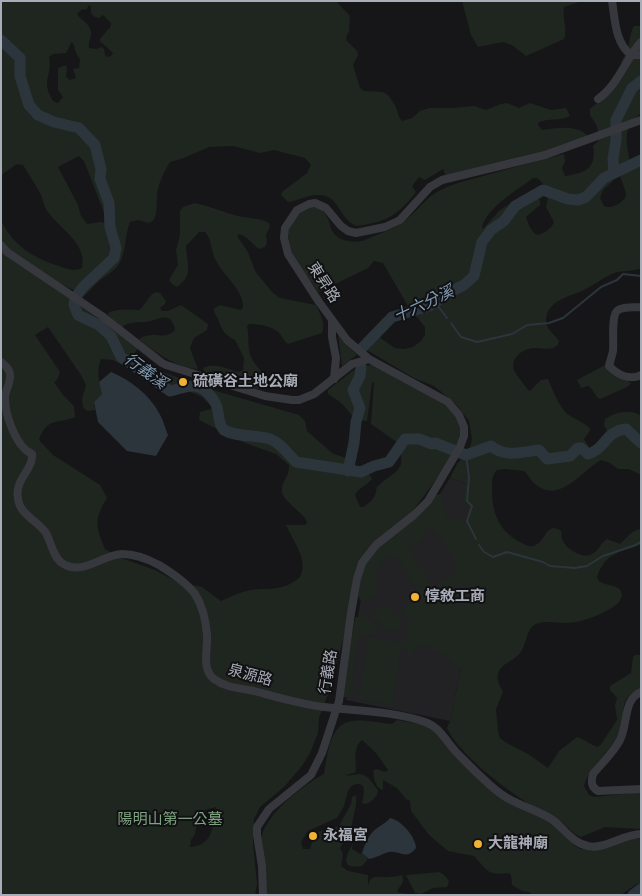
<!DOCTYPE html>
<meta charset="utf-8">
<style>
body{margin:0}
#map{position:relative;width:642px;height:896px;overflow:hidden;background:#161618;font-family:"Roboto Condensed",sans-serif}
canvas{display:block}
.frame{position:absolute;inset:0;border:2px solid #a8adb8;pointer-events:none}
</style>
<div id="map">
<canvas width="642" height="896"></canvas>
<div class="frame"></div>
</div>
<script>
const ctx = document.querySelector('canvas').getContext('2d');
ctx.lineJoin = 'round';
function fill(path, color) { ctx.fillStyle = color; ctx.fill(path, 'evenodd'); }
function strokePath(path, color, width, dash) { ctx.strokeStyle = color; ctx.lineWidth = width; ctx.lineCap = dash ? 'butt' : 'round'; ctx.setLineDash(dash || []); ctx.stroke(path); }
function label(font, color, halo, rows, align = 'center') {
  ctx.font = font + ' "Roboto Condensed","Noto Sans TC",sans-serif'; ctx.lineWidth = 4; ctx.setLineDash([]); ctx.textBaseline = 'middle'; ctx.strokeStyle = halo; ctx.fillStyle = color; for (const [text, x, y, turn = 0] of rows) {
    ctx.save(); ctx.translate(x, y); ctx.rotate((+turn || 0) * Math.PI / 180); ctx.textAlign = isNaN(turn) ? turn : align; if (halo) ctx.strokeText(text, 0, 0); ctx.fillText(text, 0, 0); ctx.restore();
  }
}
const built = new Path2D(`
 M 450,478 L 484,490 L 461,669 L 450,721 L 346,700 L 365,570 L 431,508 Z`);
const green = new Path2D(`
 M 1,1 L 336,1 L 350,16 L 349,32 L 347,35 L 346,40 L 357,51 L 358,55 L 353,65 L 360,88 L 364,91 L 383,92 L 388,95 L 395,105 L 400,119 L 402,121 L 412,118 L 420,111 L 429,108 L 451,108 L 474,106 L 486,110 L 501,104 L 507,103 L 519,108 L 530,103 L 551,110 L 566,108 L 570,116 C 560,122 548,117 538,123 L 538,125 L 542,130 C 556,128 577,124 588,136 L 551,150 L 446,176 L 443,169 L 425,180 L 419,177 L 412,186 L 416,192 C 399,215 386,222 357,226 C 338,219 340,195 319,195 C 308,194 298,201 288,202 L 281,195 L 282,192 L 307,173 L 311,165 L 305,158 L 274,150 L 260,153 L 233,146 L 209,147 L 184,158 L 170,162 C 164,172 158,183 157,196 C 157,204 157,212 154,220 L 149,223 L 138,220 L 130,222 C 125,235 126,248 121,260 C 116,272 104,276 96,284 C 92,288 89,292 85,295 C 71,291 5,253 1,240 C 0,234 1,226 1,220 C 11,244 35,259 59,266 C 67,269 75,272 82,268 C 88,241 55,227 45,207 C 43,203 43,199 41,195 C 36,185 29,175 23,165 L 17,164 L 1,175 ZM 89,5 L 91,7 L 91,13 L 95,17 L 99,18 L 103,15 L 111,23 L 111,26 L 100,39 L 100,41 L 113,53 L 111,56 L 108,57 L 105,55 L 104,49 L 101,47 L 97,49 L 89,48 C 88,41 92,37 91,31 C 89,23 81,20 77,14 L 81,10 L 87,9 L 88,6 ZM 71,43 L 73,43 C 76,49 75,54 80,59 L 79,68 L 73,69 L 76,78 L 70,80 L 66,77 L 67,70 L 66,65 L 58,68 L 58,90 L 63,97 L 58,103 L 53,101 C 40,79 53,76 49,57 L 53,54 L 66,53 ZM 79,156 L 84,161 L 107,220 L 107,223 L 100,222 L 87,224 L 81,216 L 78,205 L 58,167 Z
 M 462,1 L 579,1 L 579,2 L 564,7 C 562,19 568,29 564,39 L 526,56 L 512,45 L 503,42 L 478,47 L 471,35 Z
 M 634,26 L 641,26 L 641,113 C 621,130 627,140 630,163 L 641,161 L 641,268 C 633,272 623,270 614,273 C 604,277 594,285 584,290 C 571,296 548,300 546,319 C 545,329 554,333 559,341 L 558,345 C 551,351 544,348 535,348 C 523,348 510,358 514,370 C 517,377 524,383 528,390 L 530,391 L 541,380 L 548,379 C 552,388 559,407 567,414 C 571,417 589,425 590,429 C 590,432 586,436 584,439 L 591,450 L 595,450 L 610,439 L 604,425 L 605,419 C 616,412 628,409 640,415 L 641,475 L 629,469 L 618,469 L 610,463 L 601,460 C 581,471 559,506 534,483 C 530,480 528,474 524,471 L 505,469 L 497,470 C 492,475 492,481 492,488 C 491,512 500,533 522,543 C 525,545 530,547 533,546 C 543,544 544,531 553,528 C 555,528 558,529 560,530 C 564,535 560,533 562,538 C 564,548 581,558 590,555 C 599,552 600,543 607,539 L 620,544 C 627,538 631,530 641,529 L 641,545 C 620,551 603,555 597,578 L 600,582 C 606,585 613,585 618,588 C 623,591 623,598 619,602 C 610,612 581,623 567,623 C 557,623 545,620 536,624 C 526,628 527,645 520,653 C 514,661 500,664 498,674 C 496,680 501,687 503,692 L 496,709 L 498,732 L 500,738 L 505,742 L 528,754 L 548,768 L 559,751 L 577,737 C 585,739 590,745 598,747 L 602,743 L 617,720 L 615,705 L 617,698 L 610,690 L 610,686 L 631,673 L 633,657 L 635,655 L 641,655 L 641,688 C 612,703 631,713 619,734 C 609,752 590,766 584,786 L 589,795 L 594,797 L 641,792 L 641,829 L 605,827 L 581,837 C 572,834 568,826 560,821 C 551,815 541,812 532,806 C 507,790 459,755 447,728 L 450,721 L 461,669 L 453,668 L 454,663 C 449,657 426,642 418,647 C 413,650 413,656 407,658 L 408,652 L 401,647 L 392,705 L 358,699 L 369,637 L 402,643 L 408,639 L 407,619 L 401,609 L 421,596 L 400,561 L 390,555 C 375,565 375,573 378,590 C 375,595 367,602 361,601 L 358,596 L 363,567 L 383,543 L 437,494 L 442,495 L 444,499 L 443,509 L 447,511 L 445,518 L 468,522 L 471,508 L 465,507 L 466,503 L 462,502 L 467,484 L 450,478 L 457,464 L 469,450 L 472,440 L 469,421 L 456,404 L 434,386 L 414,378 L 367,350 L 366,348 L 379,337 L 395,348 L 404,349 L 413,347 L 421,341 L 425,335 L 425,327 L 408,306 L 383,263 L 374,261 L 368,268 L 319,292 C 303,270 272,238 299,214 C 309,205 321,205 327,217 C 330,222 330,228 333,232 C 339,242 357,244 367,239 C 378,234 392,230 402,223 C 416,213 426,196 443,189 C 457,182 474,179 490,174 C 514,167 539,161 564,154 L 565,162 L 562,168 L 565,176 C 585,173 597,169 593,146 L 599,140 L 597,126 L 590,115 L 590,109 C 599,101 610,95 617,85 C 624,74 619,72 621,63 C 622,59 625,56 627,52 C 630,43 629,35 634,26 ZM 619,173 L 626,193 L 625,198 C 620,204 612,209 604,206 L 600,198 L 603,190 L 613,181 L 611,177 ZM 533,178 L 537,178 C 550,189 549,193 546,207 L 554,222 C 552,228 544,234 537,235 C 531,231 528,224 526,217 L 540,205 L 540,201 L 532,190 L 500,210 L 483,229 L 482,226 C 491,204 515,192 533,178 ZM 428,526 C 437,530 453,556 458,565 L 453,576 L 433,588 L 409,549 C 417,543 426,539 425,529 Z
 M 195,203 C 214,207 231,216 250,218 C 257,219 263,219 269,223 L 270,226 L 266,235 L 267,244 L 265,247 L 259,249 C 252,244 247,236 239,234 L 237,236 L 248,252 L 255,271 L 272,292 L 280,298 L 316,305 C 320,314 326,323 322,333 L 288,344 C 284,341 283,338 280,334 C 273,326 259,324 249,324 L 247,326 C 250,338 246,349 253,361 C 258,369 266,373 266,385 L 263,388 L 258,389 L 206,374 L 203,368 C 217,362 227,370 239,372 L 243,370 L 244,358 L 235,340 C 225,335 222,331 219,321 C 217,316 214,314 214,309 L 219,305 L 241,310 L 243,308 C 244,291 226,278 218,264 C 210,253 213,240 205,232 L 199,232 L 186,246 C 187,264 194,275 177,287 L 172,284 L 169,280 L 178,265 L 176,250 L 180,235 L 180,211 L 183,207 Z
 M 1,250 L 114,330 L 138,348 L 134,354 L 160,371 L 216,391 L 299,415 L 305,421 L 307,431 L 332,453 L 345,458 L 370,475 L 372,479 C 367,486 359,487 355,495 L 360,507 L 363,507 C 369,504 375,498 376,492 C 377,487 375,489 379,485 C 397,469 407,472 398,443 L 371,424 L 374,382 L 372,383 L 367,421 C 352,421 349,410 340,402 C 336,399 332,397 328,394 L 328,390 L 359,366 L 374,365 L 448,406 L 457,417 L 462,429 L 463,438 L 452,458 L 412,512 L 359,565 L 343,640 L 328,694 L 319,718 L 318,733 L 310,753 L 302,766 L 284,787 L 260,807 L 254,819 L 253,843 L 257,884 L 255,895 L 1,895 ZM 48,327 L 81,375 L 86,385 L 82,399 L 83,407 L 87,411 L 95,410 L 94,402 L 102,394 C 99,382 96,370 101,359 L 113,360 L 148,378 L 166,392 L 178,394 L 191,392 L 202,397 L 211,406 L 211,409 L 200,412 L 199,420 L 245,443 L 276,454 L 289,465 C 289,478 284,478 282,488 C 279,500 303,511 307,522 L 305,525 L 286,525 C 293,541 309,560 300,577 C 279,595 265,585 243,592 C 235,594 228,598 221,601 L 202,587 L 177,582 L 155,570 L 121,558 L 105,549 C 96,526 93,521 107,498 L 100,485 L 53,455 L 39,440 C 46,417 59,424 75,417 L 74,406 L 63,395 L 54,382 L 57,380 L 60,372 L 35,335 ZM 216,807 C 213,826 213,846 190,847 L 191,840 L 195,834 L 198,816 L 205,810 Z
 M 156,292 L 160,293 L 166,301 L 165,304 L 160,308 L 162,311 L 168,311 L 181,305 L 208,324 L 207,330 L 194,338 L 190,348 L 198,369 C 180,369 152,351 139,339 C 155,329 163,342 175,330 C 170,308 157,322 145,322 C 135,323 130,321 122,327 L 108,315 L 109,312 C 118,309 129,309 139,310 C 146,305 148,295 156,292 Z
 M 338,334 L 357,355 L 342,366 Z
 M 605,365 L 631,383 L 627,387 L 600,399 C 594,396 594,389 588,386 L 581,388 L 577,380 Z
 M 384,604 C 395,612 414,630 387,631 L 374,617 L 376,609 Z
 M 365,614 L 376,627 L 377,633 L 369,634 L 358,638 L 350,695 L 348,697 L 342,697 L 355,618 Z
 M 397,720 L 425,725 L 435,731 L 485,783 L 551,823 L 575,846 L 581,849 L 589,850 L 628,839 L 641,839 L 641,895 L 631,895 L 638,889 L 638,883 L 621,895 L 533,895 L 529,892 L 522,891 L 512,885 L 511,875 L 509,873 C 487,876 488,871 474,856 L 448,851 L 429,835 L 411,811 L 410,801 L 406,799 L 397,788 L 383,780 L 383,789 L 382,790 C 375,787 374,778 373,771 L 376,769 L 385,772 L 388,770 L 376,753 L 362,740 C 353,747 356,761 356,771 L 354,773 L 345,775 C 350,776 353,775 358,774 C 367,773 373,784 378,790 L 377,795 C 374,799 368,806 362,803 C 365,792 367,779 351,786 L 348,791 L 344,806 L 337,818 L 308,831 L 301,842 L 303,849 L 310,849 L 312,842 L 320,838 L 318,832 L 339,826 L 351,804 L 352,797 L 356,795 L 356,805 L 351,829 L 340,848 L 343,854 L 341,866 L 348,871 L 368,875 L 368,886 C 371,873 378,878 389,877 C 393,877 398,876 402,875 C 405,884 401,884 397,891 L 399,893 L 404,893 L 405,895 L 267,895 C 265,880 260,853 261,840 C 264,815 303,785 324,774 C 327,758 329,727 348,722 C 361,718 379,723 392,724 Z
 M 353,843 L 352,849 L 360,854 L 362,853 L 368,859 L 362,866 C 339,870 346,856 353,843 Z
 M 439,872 C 444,874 447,877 449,882 L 447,887 L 433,888 L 421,894 L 415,893 L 406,875 Z`);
const water = new Path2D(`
 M 111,372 C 130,380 149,394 159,413 C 163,419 165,428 168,435 L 156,456 L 127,451 L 98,422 L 94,402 L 102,394 L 99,382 Z
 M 390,818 C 400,819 416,837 416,848 C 406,861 400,850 389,852 C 382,854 376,858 369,859 L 362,853 C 364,847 367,839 371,834 C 376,827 384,825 390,818 Z`);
const stream = new Path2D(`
 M 435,302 L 447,318
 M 451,323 L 461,337 L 477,342 L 512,334 L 527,325 L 549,323 L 563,318 L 601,287 L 617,280 L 623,274 L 641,276
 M 466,455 L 469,477 L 467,501 L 472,506 L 467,521 L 476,539
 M 479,545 L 484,552 L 493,557 L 507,552 L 543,562 L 550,566 L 575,568 L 587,566 L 603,556 L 633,546 L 641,542`);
const river = new Path2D(`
 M 1,40 L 20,58 L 20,76 L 29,105 L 38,115 L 54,122 L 79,128 L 95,145 L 101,169 L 100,179 L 109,203 L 110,227 L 116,248 L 114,258 L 83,287 L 75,298 L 74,305 L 78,315 L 99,325 L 111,336 L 121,357 L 170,391 C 177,390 186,385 193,386 C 205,386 217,401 218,412 C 219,418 219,425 224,430 C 235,437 258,435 270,439 C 281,443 288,454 296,462 L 361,472 L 374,466 L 389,462 L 405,439 L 419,439 L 432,444 L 435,443 L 466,455 L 491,446 C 506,458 522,452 539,450 L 547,459 L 570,456 L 578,448 L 581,448 L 588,454 C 606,449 605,431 626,429 L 641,443
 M 614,172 L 613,159 L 616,140 L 616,120 L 632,88 L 641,81
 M 363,347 L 392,317 L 429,306 L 454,290 L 464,285 L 474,276 L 482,242 L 491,230 L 504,221 L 515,206 L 543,190 L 568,199 L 578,200 L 586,197 L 604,178 L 641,160
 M 348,471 L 354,443 L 356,422 L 360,408 L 353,390 L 360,376 L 361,367
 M 633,895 L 641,889`);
const minor = new Path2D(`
 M 612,1 C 615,19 615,43 631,55 L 641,55
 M 598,99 C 618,85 625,60 641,42
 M 1,245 L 7,252 L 102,316 L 162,363 L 166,365 L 265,396 L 292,400 L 299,400 L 314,394 L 352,364 L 369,359
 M 641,307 C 634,308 622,306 617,311 C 611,317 614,342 613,351 C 612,356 610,361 609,366 C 617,374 629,381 641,375
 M 332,321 L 332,337 L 336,358 L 334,379
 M 1,362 C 5,365 10,369 10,375 C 11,383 5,390 5,398 C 5,415 16,447 32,454 C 33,468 20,476 18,489 C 17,494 18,501 20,506 C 25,517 40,523 46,533 C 51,542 53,557 62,563 C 82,577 103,554 122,554 C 135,554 148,559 159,565 C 172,573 186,582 195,594 C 202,605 206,622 207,635 C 208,649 201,669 214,679 C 226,688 240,688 254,691 C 277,697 301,704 324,707 C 357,711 393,711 425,722 C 440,727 447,743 458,754 C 471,767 486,783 501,794 C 517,806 540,810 554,821 C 565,830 573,843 588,846 C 603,850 624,834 641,834
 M 641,692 C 623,699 628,725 620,740 C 613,753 602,763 593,774 C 591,782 591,787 598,791 L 641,789
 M 263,895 L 262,866 L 257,835 L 257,827 L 269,809 L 311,775 L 322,753 L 339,701 L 351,613 L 357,579 L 362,563 L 376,545 L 414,515 L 428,501 L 460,447 L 464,436 L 464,427 L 459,415 L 448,402 L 369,359 L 347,340 L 319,302 L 288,254 L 284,238 L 285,228 L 297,210 L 309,204 L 315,203 L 326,208 L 341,226 L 348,231 L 356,233 L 385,227 L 400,220 L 430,187 L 442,180 L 545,155 L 641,120`);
const markers = [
 [183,382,5,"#f2b134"],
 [415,597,5,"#f2b134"],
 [313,836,5,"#f2b134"],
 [478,844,5,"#f2b134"]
];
const streetNames = [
 ["東昇路",323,283,57],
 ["行義路",329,672,-81],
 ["泉源路",250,676,15]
];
const poiNames = [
 ["硫磺谷土地公廟",193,382],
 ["惇敘工商",425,597],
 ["永福宮",323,836],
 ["大龍神廟",488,844]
];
const parkNames = [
 ["陽明山第一公墓",170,820]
];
const waterNames = [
 ["十六分溪",424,305,-25],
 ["行義溪",145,372,36]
];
fill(built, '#222225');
fill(green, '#1e261f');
fill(water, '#2c353c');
strokePath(stream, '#2c353c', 2);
strokePath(river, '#2c353c', 11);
strokePath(minor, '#37383d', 8);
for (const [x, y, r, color] of markers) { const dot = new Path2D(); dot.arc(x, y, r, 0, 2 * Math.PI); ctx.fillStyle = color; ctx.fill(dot); strokePath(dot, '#111113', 2); }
label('15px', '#a8adb8', '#111113', streetNames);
label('bold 15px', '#a8adb8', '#111113', poiNames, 'left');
label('15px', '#7fa381', '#111113', parkNames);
label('italic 16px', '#7f9bb3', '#111113', waterNames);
</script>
